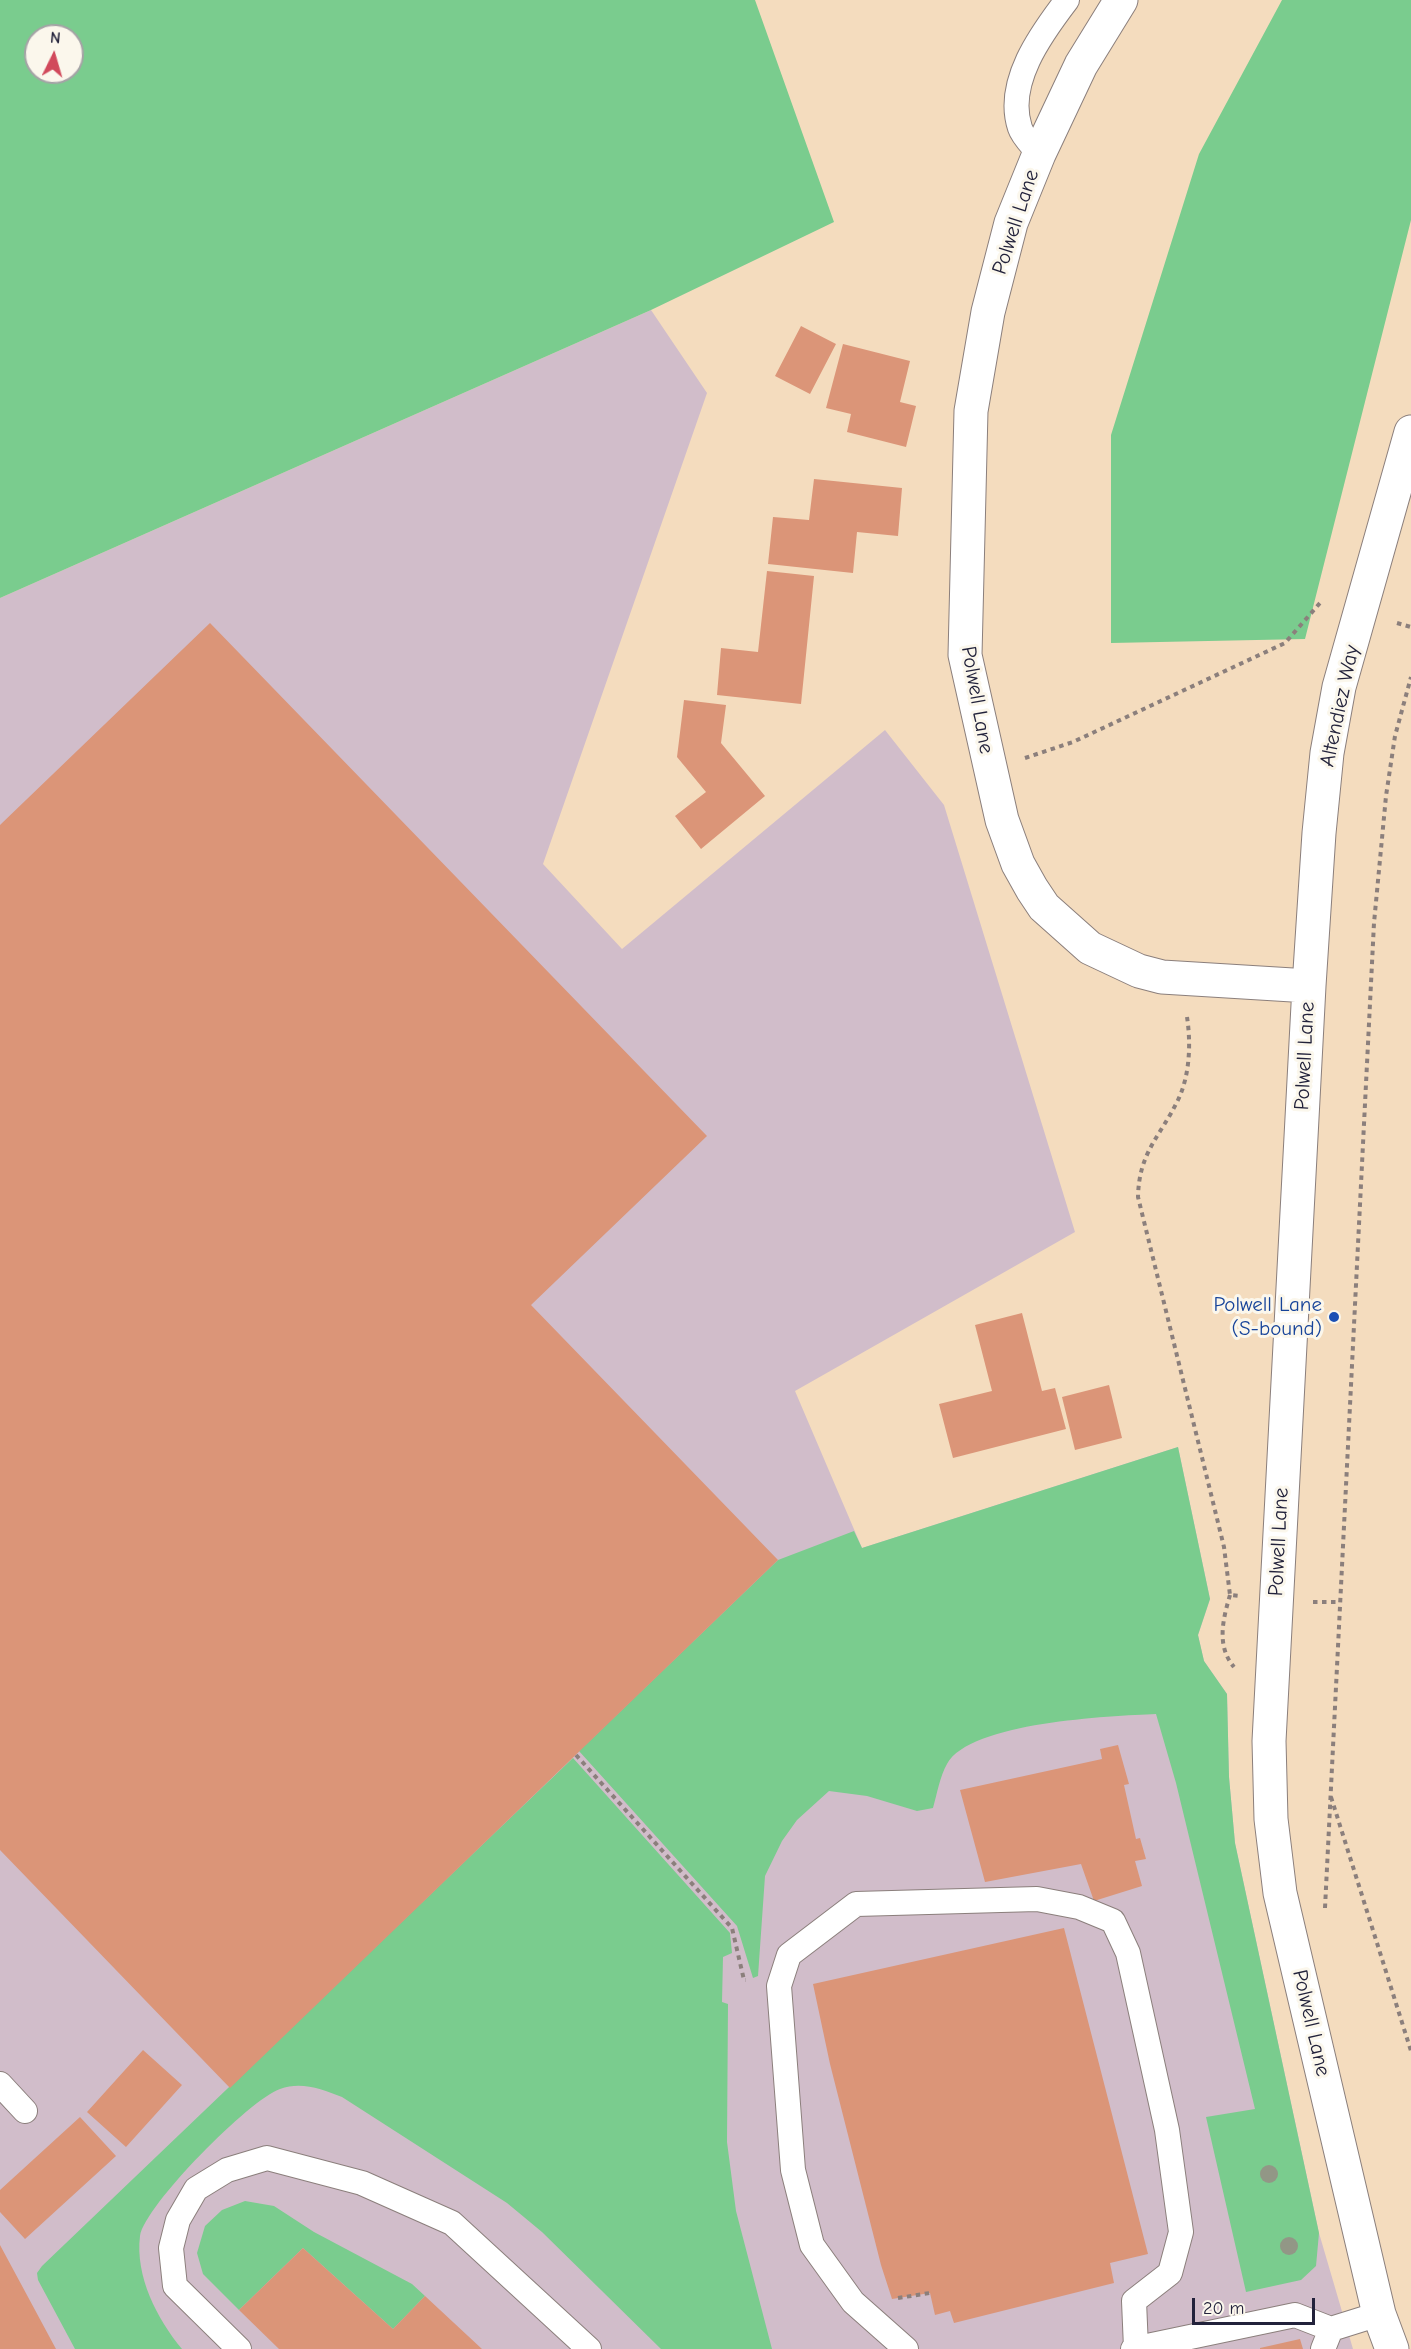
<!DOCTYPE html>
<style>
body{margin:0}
#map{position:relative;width:1411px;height:2349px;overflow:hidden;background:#f4dcbe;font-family:"Comic Neue",sans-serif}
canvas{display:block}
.north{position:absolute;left:24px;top:24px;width:60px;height:60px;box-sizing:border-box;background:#fbf7ec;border:2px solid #a4a2a5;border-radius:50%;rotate:5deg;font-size:16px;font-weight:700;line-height:24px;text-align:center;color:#22223b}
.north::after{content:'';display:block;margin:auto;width:21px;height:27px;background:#d1495b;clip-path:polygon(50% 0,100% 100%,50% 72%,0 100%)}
.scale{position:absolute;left:1192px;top:2298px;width:123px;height:27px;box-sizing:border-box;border:3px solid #22223b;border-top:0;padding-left:8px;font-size:18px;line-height:21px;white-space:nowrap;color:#22223b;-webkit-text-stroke:4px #fbf7ec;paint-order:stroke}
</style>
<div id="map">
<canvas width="1411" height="2349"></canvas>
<div class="north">N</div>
<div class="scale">20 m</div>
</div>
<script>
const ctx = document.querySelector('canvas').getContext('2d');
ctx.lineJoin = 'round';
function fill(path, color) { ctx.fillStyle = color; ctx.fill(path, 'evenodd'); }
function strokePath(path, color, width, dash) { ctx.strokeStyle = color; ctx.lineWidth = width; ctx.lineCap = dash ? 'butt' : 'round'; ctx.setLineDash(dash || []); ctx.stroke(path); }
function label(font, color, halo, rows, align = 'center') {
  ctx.font = font + ' "Comic Neue",sans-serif'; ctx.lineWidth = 6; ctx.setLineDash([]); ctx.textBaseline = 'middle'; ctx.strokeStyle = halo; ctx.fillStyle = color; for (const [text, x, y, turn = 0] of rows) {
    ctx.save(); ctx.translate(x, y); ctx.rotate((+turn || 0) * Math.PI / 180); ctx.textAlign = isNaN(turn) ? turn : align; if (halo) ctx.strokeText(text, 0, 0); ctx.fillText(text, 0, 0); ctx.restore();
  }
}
const industrial = new Path2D(`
 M 651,310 L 707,393 L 543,864 L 622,949 L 885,730 L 944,805 L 1075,1232 L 795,1391 L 862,1548 L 1178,1447 L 1210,1599 L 1198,1635 L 1204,1661 L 1227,1694 L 1229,1777 L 1235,1843 L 1319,2233 L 1353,2349 L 0,2349 L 0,598 Z`);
const green = new Path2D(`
 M 0,0 L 755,0 L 834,222 L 651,310 L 0,598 ZM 36,36 L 72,36 L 72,72 L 36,72 Z
 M 1282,0 L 1411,0 L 1411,220 L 1305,639 L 1111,643 L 1111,435 L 1199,154 Z
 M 1178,1447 L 1210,1599 L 1198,1635 L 1204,1661 L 1227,1694 L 1229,1777 L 1235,1843 L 1319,2233 L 1316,2266 L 1301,2280 L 1246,2292 L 1206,2117 L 1255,2109 L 1176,1783 L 1156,1714 C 1110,1716 970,1722 947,1764 C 940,1776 937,1794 933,1808 L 917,1811 L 867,1796 L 829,1791 L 797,1820 L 782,1841 L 765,1876 L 758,1976 L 753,1978 L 737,1926 L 579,1751 L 778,1560 L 854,1531 L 862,1548 Z
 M 573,1758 L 730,1933 L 732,1953 L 723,1957 L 722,2002 L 728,2004 L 727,2142 L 736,2211 L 772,2349 L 661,2349 L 542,2232 L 507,2203 L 342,2097 C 322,2089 301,2081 280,2089 C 250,2099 145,2205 140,2236 C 135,2276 157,2319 182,2349 L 75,2349 L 38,2280 L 37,2273 L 42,2266 Z
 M 245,2201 L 274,2206 L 314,2232 L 412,2284 L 425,2296 L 393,2329 L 303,2248 L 239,2310 L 203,2274 L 197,2253 L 205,2226 L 222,2210 Z`);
const building = new Path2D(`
 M 801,326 L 836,344 L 810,394 L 775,376 Z
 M 843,344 L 910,361 L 900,402 L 916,406 L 906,447 L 847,432 L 851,414 L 826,408 Z
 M 814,479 L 902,488 L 898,536 L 857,532 L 853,573 L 768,564 L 773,517 L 809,520 Z
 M 767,571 L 814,576 L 801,704 L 717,695 L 721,648 L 758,652 Z
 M 210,623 L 707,1136 L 531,1305 L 778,1560 L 230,2088 L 0,1850 L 0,825 Z
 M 684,700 L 726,705 L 721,743 L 765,796 L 701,849 L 675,816 L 706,792 L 677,757 Z
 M 1022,1313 L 1042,1391 L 1055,1388 L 1066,1429 L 953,1458 L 939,1404 L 992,1391 L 975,1325 Z
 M 1109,1385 L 1122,1438 L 1075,1450 L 1062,1397 Z
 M 1118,1745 L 1129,1784 L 1124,1785 L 1136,1839 L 1140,1838 L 1146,1859 L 1135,1861 L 1142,1886 L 1094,1901 L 1081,1864 L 985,1882 L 960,1790 L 1102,1759 L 1100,1749 Z
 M 1064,1928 L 1148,2254 L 1110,2263 L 1114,2283 L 954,2323 L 950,2311 L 935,2315 L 930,2293 L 892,2299 L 881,2265 L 830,2064 L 813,1984 Z
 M 143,2050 L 182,2085 L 126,2147 L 87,2112 Z
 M 80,2117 L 116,2156 L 25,2239 L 0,2212 L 0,2190 Z
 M 0,2245 L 56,2349 L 0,2349 Z
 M 303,2248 L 393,2329 L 425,2296 L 482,2349 L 279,2349 L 239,2310 Z
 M 1300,2339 L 1303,2349 L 1260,2349 L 1260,2348 Z`);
const path = new Path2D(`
 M 1397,623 L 1411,627
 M 1025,758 L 1073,742 L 1285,643 L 1320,603 L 1323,603
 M 1187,1017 C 1191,1043 1190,1075 1178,1100 C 1160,1137 1139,1152 1138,1197 L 1224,1547 L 1230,1595 L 1240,1596
 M 1230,1595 C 1223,1619 1216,1646 1234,1667
 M 1313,1602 L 1340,1602
 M 576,1755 L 732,1928 L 744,1980 L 746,1980
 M 1331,1797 L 1411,2051
 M 1325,1908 L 1374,923 L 1386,796 L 1395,736 L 1411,677
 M 898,2298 L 930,2293`);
const service = new Path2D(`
 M 1039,154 C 1033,146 1023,137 1020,128 C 1005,83 1041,34 1067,0
 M 0,2084 L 25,2111
 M 239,2349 L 175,2286 L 171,2248 L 178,2220 L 196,2189 L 227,2170 L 267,2158 L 362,2183 L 452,2223 L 589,2349
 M 906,2349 L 853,2302 L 812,2245 L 793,2170 L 779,1986 L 789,1955 L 856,1904 L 1037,1899 L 1079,1907 L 1113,1921 L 1128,1953 L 1167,2130 L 1181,2232 L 1170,2273 L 1134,2301 L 1136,2348
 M 1133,2349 L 1295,2315 L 1331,2329 L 1379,2314
 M 1323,2349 L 1331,2329`);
const tertiary = new Path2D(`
 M 1121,0 L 1081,65 L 1039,154 L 1011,223 L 988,312 L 971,411 L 965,655 L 1002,820 L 1018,864 L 1032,889 L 1044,907 L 1090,948 L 1139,971 L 1162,977 L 1309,986
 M 1392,2349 L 1379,2314 L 1280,1893 L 1271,1819 L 1269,1741 L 1309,986 L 1319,833 L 1327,753 L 1339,687 L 1411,432`);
const trees = [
 [1269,2174],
 [1289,2246]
];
const markers = [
 [1334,1317,6,"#1a4fb4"]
];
const streetNames = [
 ["Polwell Lane",1016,222,-72],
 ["Polwell Lane",977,700,80],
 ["Altendiez Way",1340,706,-78],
 ["Polwell Lane",1305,1056,-87],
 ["Polwell Lane",1279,1542,-87],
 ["Polwell Lane",1311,2023,77]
];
const transitNames = [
 ["Polwell Lane",1322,1305],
 ["(S-bound)",1322,1329]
];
fill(industrial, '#d1bdca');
fill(green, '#7acc8e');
fill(building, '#db9578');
strokePath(service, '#8b7f7c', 26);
strokePath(tertiary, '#8b7f7c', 35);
strokePath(path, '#8b7f7c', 4, [4.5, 4.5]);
strokePath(service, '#fff', 24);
strokePath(tertiary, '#fff', 33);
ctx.fillStyle = '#929786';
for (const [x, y] of trees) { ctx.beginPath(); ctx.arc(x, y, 9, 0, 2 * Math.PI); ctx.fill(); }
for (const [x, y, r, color] of markers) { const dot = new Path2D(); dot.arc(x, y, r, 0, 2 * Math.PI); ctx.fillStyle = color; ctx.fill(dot); strokePath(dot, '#fbf7ec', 2); }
label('21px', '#22223b', '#fbf7ec', streetNames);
label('21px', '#164399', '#fbf7ec', transitNames, 'right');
</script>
